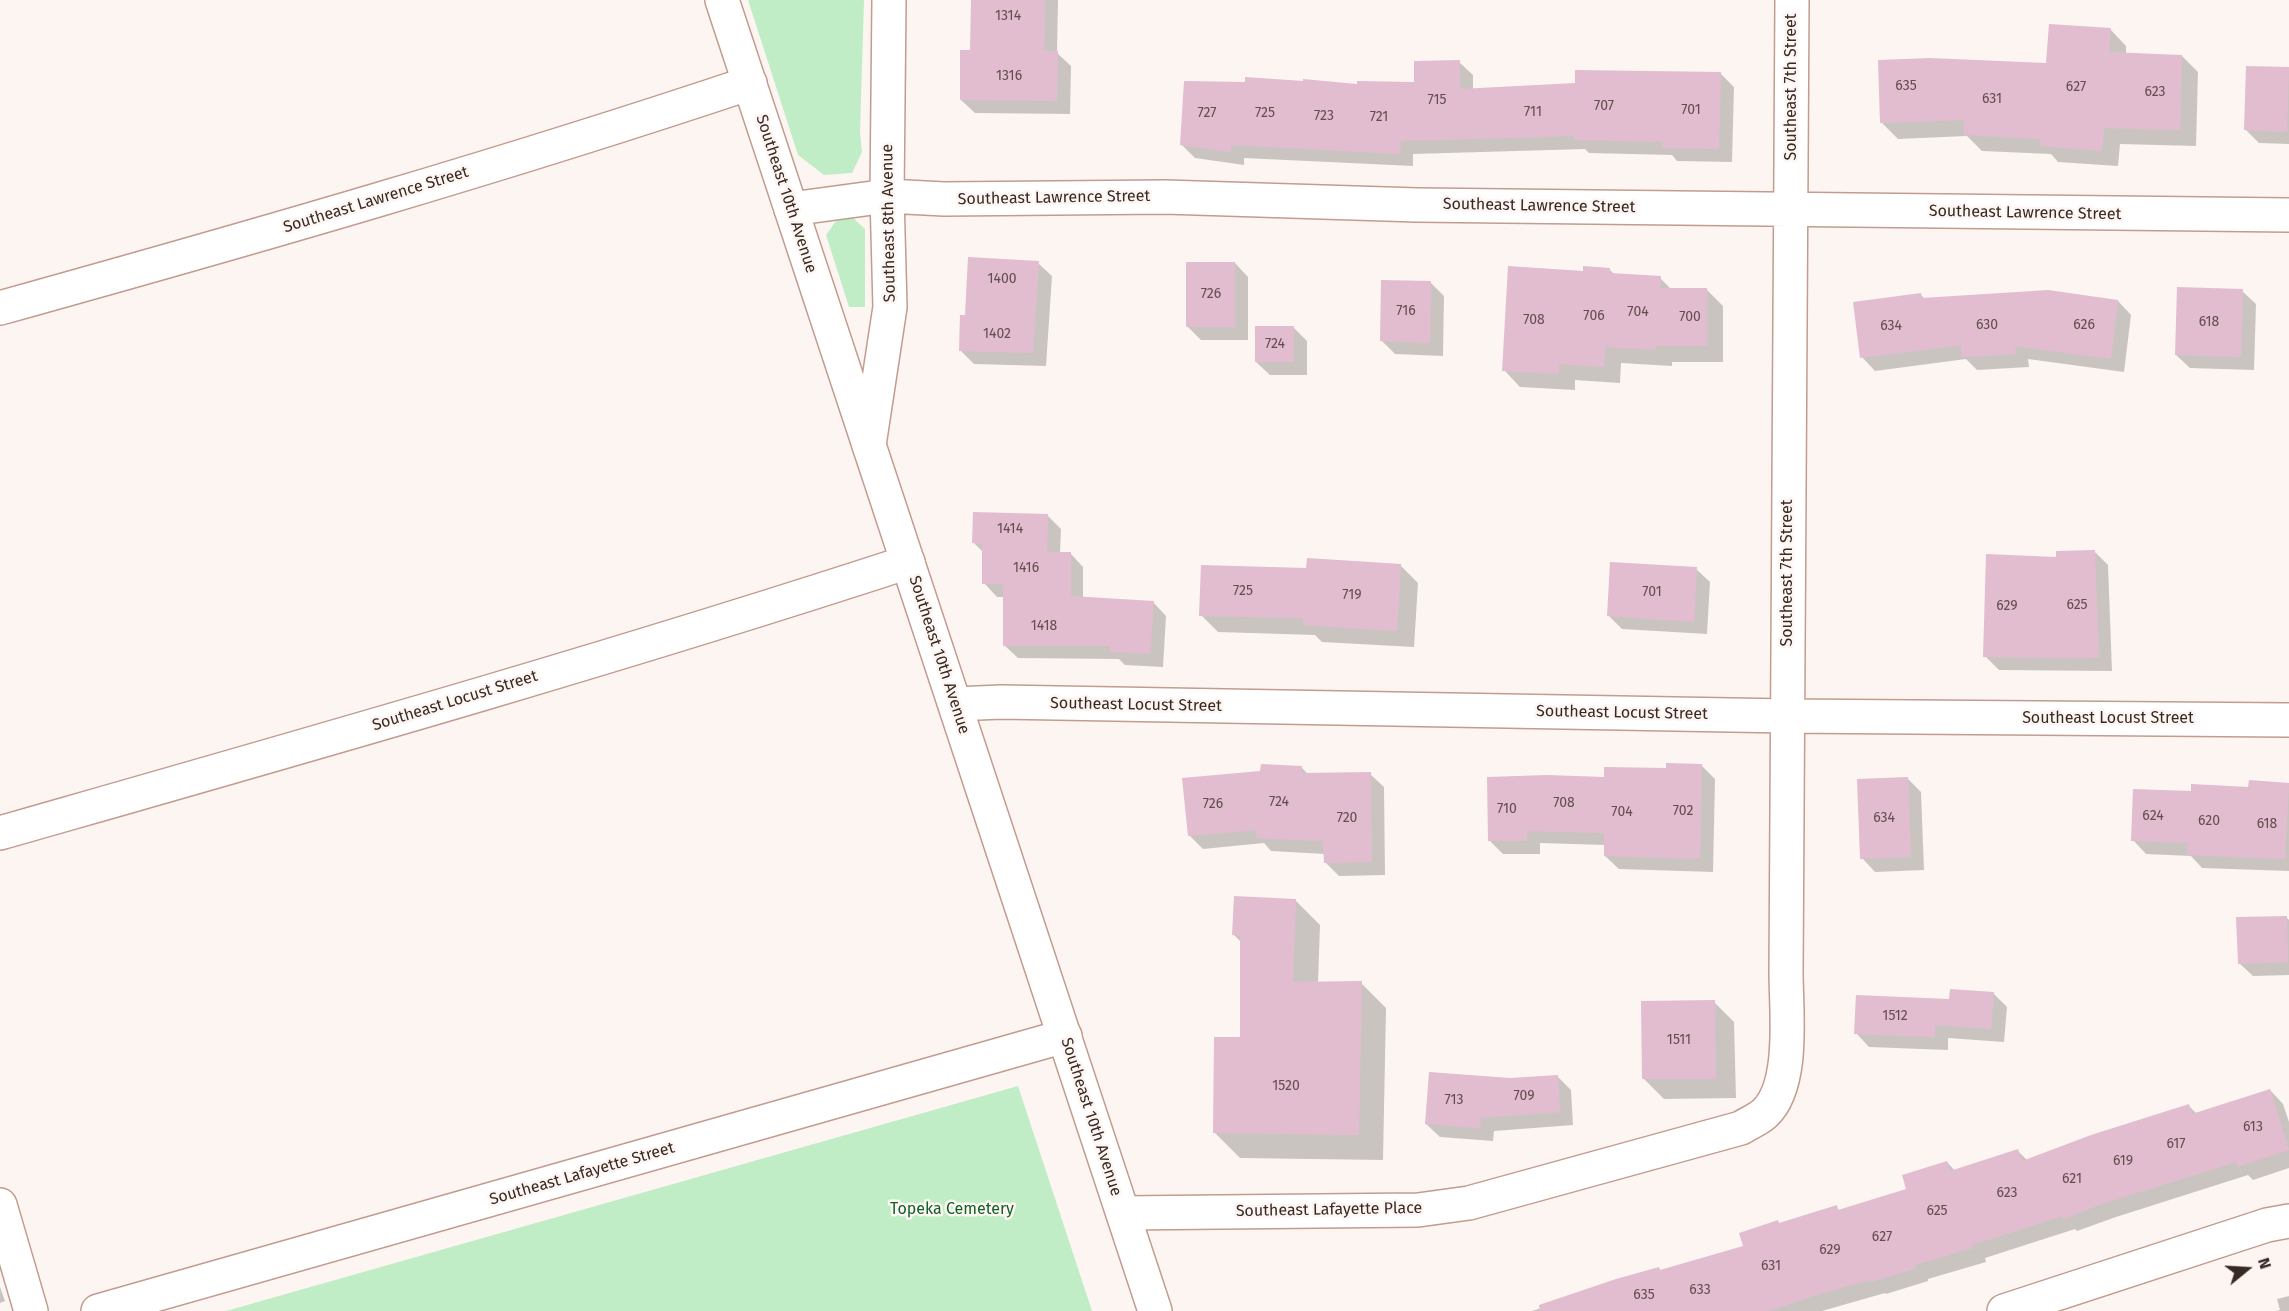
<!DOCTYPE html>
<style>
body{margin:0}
#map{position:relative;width:2289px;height:1311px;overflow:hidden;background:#fdf5f2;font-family:"Fira Sans",sans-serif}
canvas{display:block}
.north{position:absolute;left:2217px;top:1239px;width:60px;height:60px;-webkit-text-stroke:4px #fdf5f2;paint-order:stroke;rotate:72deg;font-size:16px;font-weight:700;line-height:24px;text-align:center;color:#382923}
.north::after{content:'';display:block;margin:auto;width:21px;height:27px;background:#382923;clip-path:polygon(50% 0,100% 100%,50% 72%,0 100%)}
</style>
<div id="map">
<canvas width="2289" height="1311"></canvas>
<div class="north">N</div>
</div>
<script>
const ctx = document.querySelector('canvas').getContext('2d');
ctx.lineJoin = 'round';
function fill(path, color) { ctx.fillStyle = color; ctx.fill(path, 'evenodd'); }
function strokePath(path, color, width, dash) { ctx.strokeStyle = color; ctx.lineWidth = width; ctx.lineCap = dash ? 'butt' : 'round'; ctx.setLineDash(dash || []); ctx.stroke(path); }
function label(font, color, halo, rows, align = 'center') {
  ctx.font = font + ' "Fira Sans",sans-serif'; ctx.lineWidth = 5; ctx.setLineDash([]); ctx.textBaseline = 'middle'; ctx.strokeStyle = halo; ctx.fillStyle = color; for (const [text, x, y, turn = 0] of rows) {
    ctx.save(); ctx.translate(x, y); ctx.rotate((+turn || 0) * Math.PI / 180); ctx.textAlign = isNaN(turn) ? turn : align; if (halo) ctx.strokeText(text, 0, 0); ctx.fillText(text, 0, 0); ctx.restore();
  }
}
const green = new Path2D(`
 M 748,0 L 864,0 L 860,132 L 862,152 L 852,173 L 824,175 L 798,155 Z
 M 853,218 L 865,229 L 865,307 L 849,307 L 826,235 L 836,221 Z
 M 1018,1086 L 1092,1311 L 226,1311 Z`);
const shadow = new Path2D(`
 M 972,0 L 1058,0 L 1057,53 L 1071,66 L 1070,114 L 975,113 L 961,100 L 972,52 Z
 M 2110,29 L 2126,46 L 2126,54 L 2182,56 L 2198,72 L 2196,146 L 2120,144 L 2118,166 L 2058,162 L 2051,154 L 1982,151 L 1967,136 L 1898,139 L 1882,123 L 2047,65 Z
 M 1459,62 L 1473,75 L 1473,90 L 1576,85 L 1720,73 L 1734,87 L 1732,162 L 1677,161 L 1672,155 L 1589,153 L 1585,149 L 1413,154 L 1413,166 L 1244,158 L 1244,165 L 1195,158 L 1182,145 L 1358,86 L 1416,83 Z
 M 2247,68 L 2289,69 L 2289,144 L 2259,143 L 2246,130 Z
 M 1038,263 L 1052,276 L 1046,366 L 974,364 L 960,350 L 966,317 Z
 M 1235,263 L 1248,277 L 1248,340 L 1201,340 L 1187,326 Z
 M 1609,269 L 1615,275 L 1660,278 L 1672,290 L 1707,290 L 1723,306 L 1723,362 L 1672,362 L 1672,366 L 1621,363 L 1620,383 L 1575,380 L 1575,390 L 1520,387 L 1504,370 L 1584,272 Z
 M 1430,282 L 1444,296 L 1443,356 L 1395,354 L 1382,341 Z
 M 2242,291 L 2256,304 L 2254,370 L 2190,368 L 2176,355 Z
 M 1921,295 L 1925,299 L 2118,301 L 2131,315 L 2124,372 L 2028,359 L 2029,367 L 1977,370 L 1966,359 L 1875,371 L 1862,357 Z
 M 1294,328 L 1307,341 L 1307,375 L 1270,375 L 1256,362 Z
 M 1047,515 L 1061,529 L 1060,553 L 1070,553 L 1083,567 L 1083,598 L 1153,602 L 1166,616 L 1163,667 L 1125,665 L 1119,659 L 1018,658 L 1004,645 L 1004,597 L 997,597 L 984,583 L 984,553 L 974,543 Z
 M 2094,551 L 2108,565 L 2112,671 L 1999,670 L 1985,656 L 2057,558 Z
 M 1400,565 L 1418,583 L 1414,647 L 1322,642 L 1315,635 L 1218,632 L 1201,615 L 1308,569 Z
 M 1696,569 L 1710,582 L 1707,634 L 1622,629 L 1609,616 Z
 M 1702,766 L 1715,779 L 1713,872 L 1619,869 L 1605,856 L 1605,845 L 1540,843 L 1540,854 L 1503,854 L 1490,841 L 1606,778 Z
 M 1302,768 L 1309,775 L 1370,774 L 1384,787 L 1385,875 L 1339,876 L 1325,862 L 1325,854 L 1271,851 L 1264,843 L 1203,849 L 1189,835 L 1262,772 Z
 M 1908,779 L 1921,792 L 1924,870 L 1875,872 L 1862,858 Z
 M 2250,782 L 2289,785 L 2289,871 L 2202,868 L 2191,856 L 2146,854 L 2133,840 L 2192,793 L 2250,789 Z
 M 1295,900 L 1320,925 L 1318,983 L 1361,983 L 1386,1008 L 1383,1160 L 1240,1158 L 1215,1133 L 1242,1039 L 1242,943 L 1234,935 Z
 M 2286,917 L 2289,920 L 2289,975 L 2253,976 L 2239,963 Z
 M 1993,993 L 2007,1007 L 2004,1042 L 1948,1038 L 1948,1050 L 1869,1047 L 1856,1033 L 1951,1000 Z
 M 1714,1002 L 1734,1022 L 1736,1098 L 1664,1099 L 1644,1079 Z
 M 1557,1076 L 1571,1090 L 1573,1125 L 1494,1131 L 1493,1141 L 1440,1137 L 1426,1124 L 1510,1080 Z
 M 2270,1090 L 2283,1104 L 2289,1122 L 2289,1168 L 2253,1180 L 2248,1175 L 2116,1217 L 2077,1231 L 2075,1229 L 1985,1258 L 1986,1262 L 1928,1279 L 1928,1281 L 1886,1294 L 1885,1293 L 1822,1311 L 1532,1311 L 1659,1269 L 1662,1272 L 1745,1247 L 1780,1225 L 1836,1207 L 1840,1211 L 1908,1190 L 1947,1162 L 1955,1171 L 2018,1151 L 2027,1160 L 2188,1105 L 2197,1114 Z
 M 0,1287 L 5,1301 L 0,1303 Z
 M 2289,1296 L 2289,1311 L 2276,1311 L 2280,1310 L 2277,1299 Z`);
const building = new Path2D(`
 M 971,0 L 1045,0 L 1044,51 L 1058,51 L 1057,101 L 960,100 L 960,50 L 970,50 Z
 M 2049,24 L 2111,28 L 2109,52 L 2182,55 L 2180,130 L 2104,128 L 2102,151 L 2040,146 L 2041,139 L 1964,135 L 1964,120 L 1880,123 L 1878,60 L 1930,58 L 2046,63 Z
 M 1460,60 L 1460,89 L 1575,83 L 1575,70 L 1721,72 L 1719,149 L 1662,148 L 1662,142 L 1574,140 L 1574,136 L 1401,141 L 1400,154 L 1231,145 L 1231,152 L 1180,145 L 1184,81 L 1245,82 L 1245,77 L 1303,81 L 1303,79 L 1357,84 L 1357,81 L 1414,82 L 1414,61 Z
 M 2246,66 L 2289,67 L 2287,132 L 2244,130 Z
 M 968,257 L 1039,261 L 1033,353 L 959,351 L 960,315 L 965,315 Z
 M 1186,262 L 1235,262 L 1235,327 L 1186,327 Z
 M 1508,266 L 1583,271 L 1583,266 L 1610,268 L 1610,273 L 1661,276 L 1660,288 L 1707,288 L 1707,346 L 1656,346 L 1656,350 L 1605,347 L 1604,367 L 1559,364 L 1559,374 L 1502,371 Z
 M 1381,280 L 1431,281 L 1430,343 L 1380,341 Z
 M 2177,287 L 2243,289 L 2241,357 L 2175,355 Z
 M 2048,290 L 2118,300 L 2111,359 L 2015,346 L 2016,354 L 1962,357 L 1961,345 L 1860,358 L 1853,302 L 1921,293 L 1922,298 Z
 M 1255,326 L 1294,326 L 1294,362 L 1255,362 Z
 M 973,512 L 1048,514 L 1047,552 L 1071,552 L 1071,596 L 1154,601 L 1150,654 L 1110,652 L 1110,646 L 1003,646 L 1003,584 L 982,584 L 982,544 L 972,543 Z
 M 2095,550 L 2099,658 L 1983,657 L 1986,554 L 2056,557 L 2056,551 Z
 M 1307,558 L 1401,564 L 1397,631 L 1303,625 L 1303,618 L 1199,616 L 1201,565 L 1306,568 Z
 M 1610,562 L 1697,567 L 1694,622 L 1607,616 Z
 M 1666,763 L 1702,764 L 1700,859 L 1604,856 L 1604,833 L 1527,831 L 1527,841 L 1488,841 L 1487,777 L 1547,775 L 1604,777 L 1604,767 L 1666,768 Z
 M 1261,764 L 1302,766 L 1302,773 L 1371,772 L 1372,862 L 1324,863 L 1323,841 L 1256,838 L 1257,830 L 1188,836 L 1182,778 L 1260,771 Z
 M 1908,777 L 1911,857 L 1860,859 L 1857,779 Z
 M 2249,780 L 2289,783 L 2285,859 L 2187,855 L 2188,843 L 2131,841 L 2133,789 L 2191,791 L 2191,784 L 2248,787 Z
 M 1234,896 L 1296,899 L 1293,982 L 1362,981 L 1359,1135 L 1213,1133 L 1214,1037 L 1240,1037 L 1240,936 L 1232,935 Z
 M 2287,916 L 2288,962 L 2238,964 L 2236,917 Z
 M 1950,989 L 1994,992 L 1991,1029 L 1935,1025 L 1935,1037 L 1854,1034 L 1856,995 L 1949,999 Z
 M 1715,1000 L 1716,1079 L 1642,1079 L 1641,1001 Z
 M 1429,1072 L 1510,1078 L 1558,1075 L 1560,1112 L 1481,1118 L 1480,1128 L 1425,1124 Z
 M 2270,1089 L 2289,1150 L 2238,1167 L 2236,1162 L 2102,1204 L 2063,1219 L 2062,1216 L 1972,1245 L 1973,1248 L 1915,1265 L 1916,1268 L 1872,1282 L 1871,1280 L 1823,1293 L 1768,1311 L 1540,1311 L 1539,1305 L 1616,1279 L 1659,1267 L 1660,1270 L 1743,1246 L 1739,1233 L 1778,1220 L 1779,1223 L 1837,1205 L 1838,1210 L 1906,1189 L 1902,1175 L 1947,1161 L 1950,1171 L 2018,1149 L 2022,1161 L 2091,1135 L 2189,1104 L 2192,1114 Z`);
const street = new Path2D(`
 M 791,209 L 887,196 L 944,199 L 1165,197 L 1417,205 L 2289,215
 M 0,308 C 251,238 502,166 750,83
 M 869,445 L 890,307 L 887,196 L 889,0
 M 955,704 L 1001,702 L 1787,716 L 2289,720
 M 0,833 C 304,746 608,660 908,562
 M 0,1205 L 31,1311
 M 1123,1213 L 1418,1210 L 1469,1203 L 1741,1128 C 1749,1123 1759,1119 1765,1113 C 1795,1085 1786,1010 1786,972 L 1792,0
 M 98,1311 L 1065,1036
 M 2004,1311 L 2267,1225 L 2289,1221`);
const secondary = new Path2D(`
 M 722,0 L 1155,1311`);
const numberNames = [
 ["1314",1008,16],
 ["1316",1009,76],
 ["635",1906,86],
 ["627",2076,87],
 ["623",2155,92],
 ["631",1992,99],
 ["715",1437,100],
 ["707",1604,106],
 ["701",1691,110],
 ["711",1533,112],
 ["727",1207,113],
 ["725",1265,113],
 ["723",1324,116],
 ["721",1379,117],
 ["1400",1002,279],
 ["726",1211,294],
 ["716",1406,311],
 ["704",1638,312],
 ["706",1594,316],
 ["700",1690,317],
 ["708",1534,320],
 ["618",2209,322],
 ["630",1987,325],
 ["626",2084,325],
 ["634",1891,326],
 ["1402",997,334],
 ["724",1275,344],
 ["1414",1010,529],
 ["1416",1026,568],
 ["725",1243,591],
 ["701",1652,592],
 ["719",1352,595],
 ["625",2077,605],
 ["629",2007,606],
 ["1418",1044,626],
 ["724",1279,802],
 ["708",1564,803],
 ["726",1213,804],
 ["710",1507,809],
 ["702",1683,811],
 ["704",1622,812],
 ["624",2153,816],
 ["720",1347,818],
 ["634",1884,818],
 ["620",2209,821],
 ["618",2267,824],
 ["1512",1895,1016],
 ["1511",1679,1040],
 ["1520",1286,1086],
 ["709",1524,1096],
 ["713",1454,1100],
 ["613",2253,1127],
 ["617",2176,1144],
 ["619",2123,1161],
 ["621",2072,1179],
 ["623",2007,1193],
 ["625",1937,1211],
 ["627",1882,1237],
 ["629",1830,1250],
 ["631",1771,1266],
 ["633",1700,1290],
 ["635",1644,1295]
];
const streetNames = [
 ["Southeast 7th Street",1792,87,-90],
 ["Southeast 10th Avenue",786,194,72],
 ["Southeast Lawrence Street",1054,198,-1],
 ["Southeast Lawrence Street",376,200,-17],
 ["Southeast Lawrence Street",1539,206,1],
 ["Southeast Lawrence Street",2025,213,1],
 ["Southeast 8th Avenue",889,223,-91],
 ["Southeast 7th Street",1788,573,-90],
 ["Southeast 10th Avenue",939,655,72],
 ["Southeast Locust Street",455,701,-17],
 ["Southeast Locust Street",1136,705,1],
 ["Southeast Locust Street",1622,713,1],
 ["Southeast Locust Street",2108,719],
 ["Southeast 10th Avenue",1091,1117,72],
 ["Southeast Lafayette Street",582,1174,-16],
 ["Southeast Lafayette Place",1329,1210,-1]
];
const parkNames = [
 ["Topeka Cemetery",952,1210]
];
fill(green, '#c0edc6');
fill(shadow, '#0003');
fill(building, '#e2bccf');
strokePath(street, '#c29c8e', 36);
strokePath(secondary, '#c29c8e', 36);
strokePath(street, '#fff', 33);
strokePath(secondary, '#fff', 33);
label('14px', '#624e4e', null, numberNames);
label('16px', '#382923', '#fdf5f2', streetNames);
label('16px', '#106029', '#fdf5f2', parkNames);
</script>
